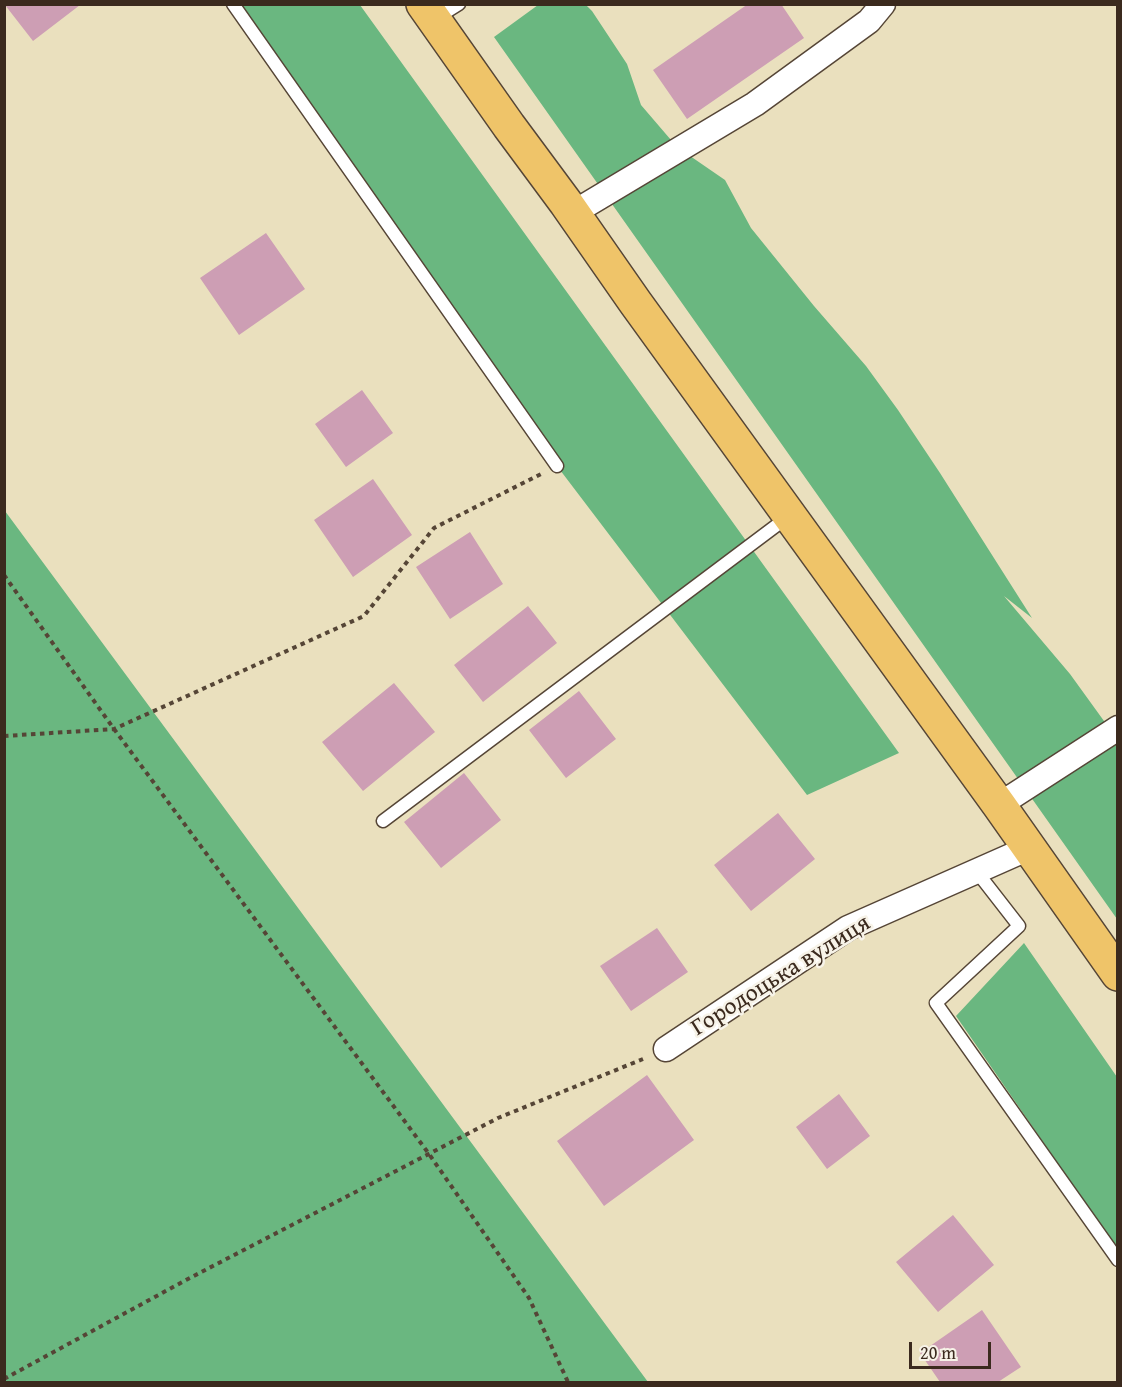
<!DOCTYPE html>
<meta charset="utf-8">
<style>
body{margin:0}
#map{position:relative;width:1122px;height:1387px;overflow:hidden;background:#eae0be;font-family:"Gentium Book Plus",serif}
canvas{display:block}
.frame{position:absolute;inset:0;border:6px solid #3b2a1e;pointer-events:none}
.scale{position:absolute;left:909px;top:1342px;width:82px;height:27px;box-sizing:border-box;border:3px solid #3b2a1e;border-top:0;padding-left:8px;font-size:18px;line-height:21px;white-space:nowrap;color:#3b2a1e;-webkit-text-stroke:4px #f7f3e8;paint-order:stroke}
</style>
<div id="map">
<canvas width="1122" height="1387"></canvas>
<div class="frame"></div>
<div class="scale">20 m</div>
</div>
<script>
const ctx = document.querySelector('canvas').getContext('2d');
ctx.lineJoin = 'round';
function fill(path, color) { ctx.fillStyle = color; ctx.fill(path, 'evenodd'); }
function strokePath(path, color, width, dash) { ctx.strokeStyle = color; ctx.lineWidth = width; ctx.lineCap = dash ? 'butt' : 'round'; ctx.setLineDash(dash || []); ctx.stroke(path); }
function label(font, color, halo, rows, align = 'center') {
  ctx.font = font + ' "Gentium Book Plus",serif'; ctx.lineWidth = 5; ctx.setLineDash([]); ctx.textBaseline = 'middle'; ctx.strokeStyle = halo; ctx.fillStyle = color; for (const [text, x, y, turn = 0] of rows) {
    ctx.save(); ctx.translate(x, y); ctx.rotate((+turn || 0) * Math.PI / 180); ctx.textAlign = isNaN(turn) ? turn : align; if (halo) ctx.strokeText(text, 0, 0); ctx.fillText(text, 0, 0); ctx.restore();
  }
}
const forest = new Path2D(`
 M 233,5 L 360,5 L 899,753 L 807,795 L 557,466 Z
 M 538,5 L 586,5 L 592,11 L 627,64 L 641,105 L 677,147 L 725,180 L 751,228 L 814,306 L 866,366 L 898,410 L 940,473 L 1032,618 L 1004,596 L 1070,674 L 1117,739 L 1117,919 L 494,37 Z
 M 4,511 L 5,511 L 648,1382 L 5,1382 Z
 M 1024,943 L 1117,1077 L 1117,1249 L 956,1016 Z`);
const building = new Path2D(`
 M 748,4 L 781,4 L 804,38 L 687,119 L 653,70 Z
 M 5,5 L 80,5 L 33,41 Z
 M 266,233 L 305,289 L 239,335 L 200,278 Z
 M 362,390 L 393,433 L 346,467 L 315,424 Z
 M 373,479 L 412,535 L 353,577 L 314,520 Z
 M 470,532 L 503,584 L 450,619 L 416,567 Z
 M 528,606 L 557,643 L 483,702 L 454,665 Z
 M 394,683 L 435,732 L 363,791 L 322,742 Z
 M 579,691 L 616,739 L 566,778 L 529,730 Z
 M 464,773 L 501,820 L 441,868 L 404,822 Z
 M 778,813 L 815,859 L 751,911 L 714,865 Z
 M 657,928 L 688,972 L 631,1011 L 600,966 Z
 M 647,1075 L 694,1140 L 604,1206 L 557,1141 Z
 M 839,1094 L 870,1136 L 827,1169 L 796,1127 Z
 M 953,1215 L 994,1265 L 938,1312 L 896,1262 Z
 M 982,1310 L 1021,1367 L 998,1382 L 940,1382 L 920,1353 Z`);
const path = new Path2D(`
 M 4,575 L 114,729 L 429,1154 L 529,1298 L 568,1382
 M 4,736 L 114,729 L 364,616 L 434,528 L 541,474
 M 4,1379 L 186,1280 L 498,1118 L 643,1059`);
const service = new Path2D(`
 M 233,4 L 557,466
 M 435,19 L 459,4
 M 383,821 L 789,516
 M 977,872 L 1019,926 L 936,1003 L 1118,1260`);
const minor = new Path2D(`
 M 573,213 L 755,104 L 869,21 L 883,4
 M 999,805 L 1118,728
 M 666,1049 L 848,928 L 1029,848`);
const trunk = new Path2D(`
 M 423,4 L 509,126 L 566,203 L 635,302 L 999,805 L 1118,974`);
const streetNames = [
 ["Городоцька вулиця",781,976,-32]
];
fill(forest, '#6ab780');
fill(building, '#cd9eb4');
strokePath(service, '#554536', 15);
strokePath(minor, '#554536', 27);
strokePath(trunk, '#554536', 36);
strokePath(path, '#554536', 4, [4.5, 4.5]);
strokePath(service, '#fff', 12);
strokePath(minor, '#fff', 24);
strokePath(trunk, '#efc469', 33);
label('24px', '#3b2a1e', '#f7f3e8', streetNames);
</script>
